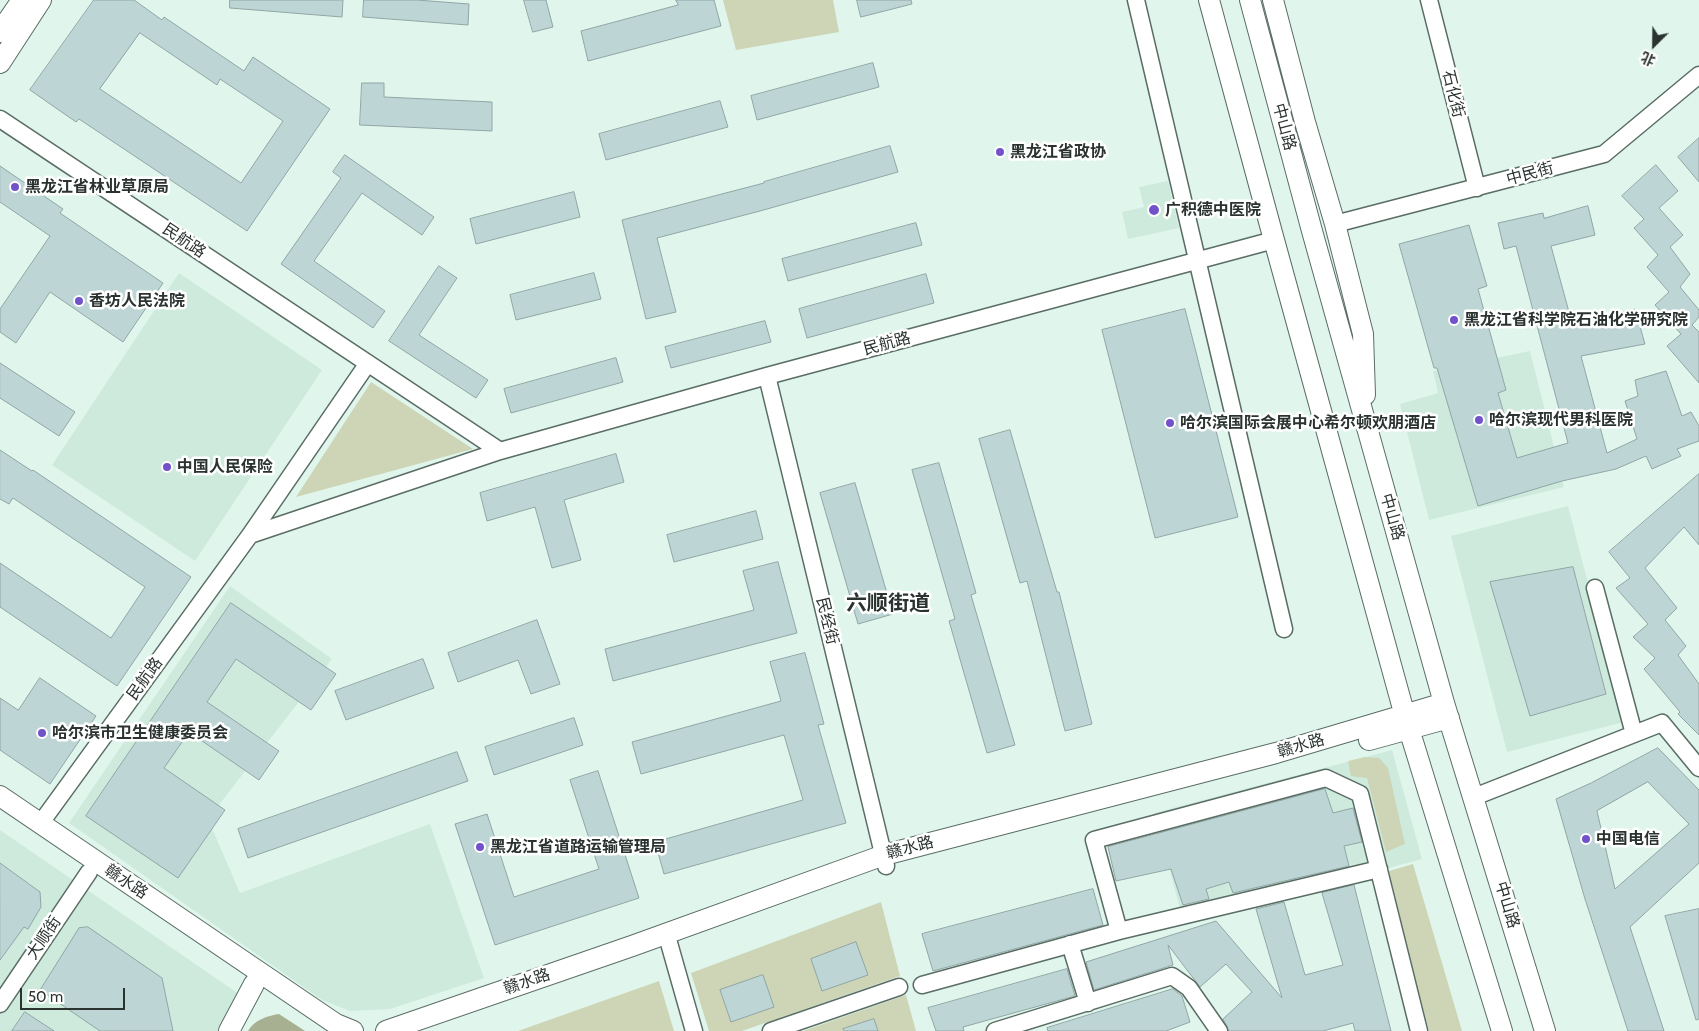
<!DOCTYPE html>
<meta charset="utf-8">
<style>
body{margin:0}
#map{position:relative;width:1699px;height:1031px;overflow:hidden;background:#e0f6ed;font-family:Cabin,"Noto Sans SC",sans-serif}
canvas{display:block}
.north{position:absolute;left:1629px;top:20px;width:50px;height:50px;-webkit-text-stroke:4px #fff;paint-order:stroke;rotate:203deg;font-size:14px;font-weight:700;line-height:20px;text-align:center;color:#2b3330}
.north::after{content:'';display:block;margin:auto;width:18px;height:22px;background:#2b3330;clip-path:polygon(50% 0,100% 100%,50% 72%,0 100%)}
.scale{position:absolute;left:20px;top:988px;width:105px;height:22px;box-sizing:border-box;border:2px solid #2b3330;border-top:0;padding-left:6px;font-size:15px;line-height:18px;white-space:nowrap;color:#2b3330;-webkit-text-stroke:4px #fff;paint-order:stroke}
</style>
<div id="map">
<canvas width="1699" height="1031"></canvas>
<div class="north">北</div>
<div class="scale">50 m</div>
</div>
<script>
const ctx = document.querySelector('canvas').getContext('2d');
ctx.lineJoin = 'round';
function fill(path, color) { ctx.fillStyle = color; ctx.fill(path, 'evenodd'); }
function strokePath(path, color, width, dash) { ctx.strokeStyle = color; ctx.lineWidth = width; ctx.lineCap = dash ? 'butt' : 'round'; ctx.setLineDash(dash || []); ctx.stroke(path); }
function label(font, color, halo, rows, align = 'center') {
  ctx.font = font + ' Cabin,"Noto Sans SC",sans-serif'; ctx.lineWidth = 5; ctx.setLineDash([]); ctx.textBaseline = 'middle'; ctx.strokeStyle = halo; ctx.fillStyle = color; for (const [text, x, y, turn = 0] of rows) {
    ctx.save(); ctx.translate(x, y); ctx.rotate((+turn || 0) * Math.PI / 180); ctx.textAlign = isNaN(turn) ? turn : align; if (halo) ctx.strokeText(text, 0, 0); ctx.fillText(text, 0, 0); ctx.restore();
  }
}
const built = new Path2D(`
 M 1168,181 L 1179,228 L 1128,239 L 1122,212 L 1144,207 L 1139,187 Z
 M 179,273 L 322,370 L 195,561 L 52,465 Z
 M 1530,351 L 1564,487 L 1429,520 L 1400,404 L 1438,393 L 1433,371 Z
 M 1568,506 L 1624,722 L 1507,752 L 1451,536 Z
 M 230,586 L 332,659 L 208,819 L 240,893 L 430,824 L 484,978 L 390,1009 L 350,1011 L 322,1000 L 69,823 Z
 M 1392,750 L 1422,859 L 1184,923 L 1154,813 Z
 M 0,830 L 239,994 L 219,1031 L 0,1031 Z`);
const green = new Path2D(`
 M 723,0 L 833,0 L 839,32 L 736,50 Z
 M 371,382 L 473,449 L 296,497 Z
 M 1365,757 L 1379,758 L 1388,768 L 1405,844 L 1386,852 L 1367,778 L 1351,776 L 1348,761 Z
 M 1413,864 L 1462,1031 L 1429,1031 L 1386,872 Z
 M 881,902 L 900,976 L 742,1031 L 709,1031 L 691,973 Z
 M 659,981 L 674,1031 L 518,1031 Z
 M 906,995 L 916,1031 L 803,1031 Z`);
const forest = new Path2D(`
 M 279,1014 L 305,1031 L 248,1031 C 254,1020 267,1016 279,1014 Z`);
const building = new Path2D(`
 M 94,0 L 134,0 L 162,20 L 164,17 L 244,71 L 253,57 L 330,109 L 247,231 L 79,119 L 76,122 L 30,90 ZM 140,33 L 217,85 L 220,79 L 283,121 L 241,183 L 100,89 Z
 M 230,0 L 343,0 L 342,17 L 230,8 Z
 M 364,0 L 417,0 L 469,4 L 468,25 L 363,17 Z
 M 524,0 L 546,0 L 553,27 L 533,32 Z
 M 676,0 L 714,0 L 721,26 L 588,61 L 581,31 L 678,5 Z
 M 857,0 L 911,0 L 912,4 L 861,17 Z
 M 873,63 L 879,87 L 757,120 L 751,96 Z
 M 362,83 L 384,83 L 384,97 L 492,102 L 492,131 L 360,125 Z
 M 720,101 L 728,127 L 606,160 L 599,134 Z
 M 1699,138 L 1699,182 L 1678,157 Z
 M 890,146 L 898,172 L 760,211 L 657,238 L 676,312 L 646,319 L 622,220 L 764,183 L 764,182 Z
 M 345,155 L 434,217 L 422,235 L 362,193 L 314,261 L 385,311 L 373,328 L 281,264 L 341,178 L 333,172 Z
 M 1656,165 L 1678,191 L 1659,208 L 1683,235 L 1670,247 L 1690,274 L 1680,287 L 1699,310 L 1699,317 L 1692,325 L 1699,332 L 1699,383 L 1667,346 L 1681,334 L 1655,305 L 1669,292 L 1647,267 L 1658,255 L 1634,228 L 1644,219 L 1622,196 Z
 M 0,166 L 63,209 L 60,213 L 163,283 L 123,342 L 50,292 L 16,343 L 0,332 L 0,309 L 50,236 L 0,202 Z
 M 574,192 L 580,217 L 476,244 L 470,219 Z
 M 1588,206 L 1595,235 L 1551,246 L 1572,323 L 1635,309 L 1645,344 L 1581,356 L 1607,453 L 1637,439 L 1625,401 L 1638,396 L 1635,380 L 1666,371 L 1682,416 L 1691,412 L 1699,426 L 1699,441 L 1677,449 L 1681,456 L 1652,469 L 1646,456 L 1616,469 L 1562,481 L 1478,506 L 1437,368 L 1434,368 L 1399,244 L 1469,225 L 1487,286 L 1478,289 L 1506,390 L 1498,393 L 1517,458 L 1568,443 L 1516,246 L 1504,249 L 1498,223 L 1543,213 L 1544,218 Z
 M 916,223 L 922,245 L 788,281 L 782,259 Z
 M 439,266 L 457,278 L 419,335 L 488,380 L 476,398 L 389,341 Z
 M 594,273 L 601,299 L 516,320 L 510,295 Z
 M 926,274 L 934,303 L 807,338 L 799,309 Z
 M 1185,309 L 1238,517 L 1155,538 L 1102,330 Z
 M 765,321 L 771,342 L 671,368 L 665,347 Z
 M 616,358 L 623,382 L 511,413 L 504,389 Z
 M 0,363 L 75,412 L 59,436 L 0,398 Z
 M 1010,430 L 1057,592 L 1059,592 L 1092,724 L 1065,731 L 1027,581 L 1020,583 L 979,439 Z
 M 0,450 L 32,471 L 33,470 L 191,577 L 117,686 L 0,607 L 0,563 L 111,638 L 145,587 L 13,498 L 9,504 L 0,499 Z
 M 616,454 L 624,482 L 564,500 L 581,560 L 552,568 L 535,507 L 487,521 L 480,493 Z
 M 939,463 L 976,593 L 971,595 L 1015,745 L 987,753 L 949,621 L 955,619 L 912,470 Z
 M 1699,474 L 1699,545 L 1684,527 L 1645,568 L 1677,608 L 1665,620 L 1686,646 L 1678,655 L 1699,684 L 1699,735 L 1678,714 L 1680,712 L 1644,669 L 1655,658 L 1633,637 L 1648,624 L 1616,588 L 1630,578 L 1609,552 Z
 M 855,483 L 893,614 L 858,624 L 820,493 Z
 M 756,511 L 763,539 L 674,562 L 667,535 Z
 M 778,562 L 797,633 L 613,681 L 605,649 L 754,610 L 743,571 Z
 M 1573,567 L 1606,694 L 1530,716 L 1490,582 Z
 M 231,603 L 336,674 L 311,710 L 236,659 L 207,702 L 279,751 L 259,780 L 189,732 L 164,768 L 225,810 L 178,878 L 86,816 Z
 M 537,620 L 560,684 L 531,694 L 518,660 L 458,682 L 448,653 Z
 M 805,653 L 824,724 L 818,725 L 846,823 L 664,874 L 655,842 L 803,800 L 784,735 L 641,774 L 632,742 L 781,701 L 770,662 Z
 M 423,659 L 434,688 L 346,720 L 335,691 Z
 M 40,678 L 96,716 L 50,784 L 0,750 L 0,698 L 18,710 Z
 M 574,718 L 583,745 L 494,775 L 485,747 Z
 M 1658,748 L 1699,790 L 1699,863 L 1630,927 L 1664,1031 L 1628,1031 L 1585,899 L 1556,799 L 1591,783 ZM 1648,782 L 1689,824 L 1615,889 L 1597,811 Z
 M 457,752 L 468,781 L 248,858 L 238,829 Z
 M 598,771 L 639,898 L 495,945 L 455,824 L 487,814 L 514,897 L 599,869 L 570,780 Z
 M 1325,789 L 1333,813 L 1353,808 L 1362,842 L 1344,846 L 1349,866 L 1233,893 L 1229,882 L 1206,889 L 1209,899 L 1183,905 L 1171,869 L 1116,881 L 1108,847 Z
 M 0,863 L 40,892 L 41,907 L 28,929 L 24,927 L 0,960 Z
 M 1354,885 L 1391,1031 L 1355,1031 L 1353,1023 L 1323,1031 L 1229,1031 L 1223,1019 L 1252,992 L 1226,964 L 1200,987 L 1168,945 L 1173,965 L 1094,990 L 1086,962 L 1216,921 L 1282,998 L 1256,909 L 1284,902 L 1305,975 L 1343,965 L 1322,893 Z
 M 1093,889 L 1103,925 L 933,971 L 922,934 Z
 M 1699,909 L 1699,1019 L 1696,1020 L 1665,916 Z
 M 88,927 L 162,978 L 173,1031 L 100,1031 L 40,990 L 79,928 Z
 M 856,942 L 868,975 L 822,991 L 811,959 Z
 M 1067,969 L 1075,996 L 963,1027 L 964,1031 L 936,1031 L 928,1008 Z
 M 763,975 L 774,1007 L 731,1022 L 720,990 Z
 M 1173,989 L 1182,996 L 1190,1022 L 1166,1031 L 1048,1031 L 1047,1028 Z
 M 25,1012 L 54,1031 L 12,1031 Z
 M 874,1019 L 878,1031 L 844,1031 L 843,1029 Z`);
const minor = new Path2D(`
 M 1136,0 L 1284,629
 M 1429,0 L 1477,188
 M 0,119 L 500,451 L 767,376 L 1274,240
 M 1335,224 L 1604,154 L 1699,75
 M 767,376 L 886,866
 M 250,535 L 500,451
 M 1595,588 L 1634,734
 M 1474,797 L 1662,723 L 1699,768
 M 40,824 L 250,535 L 368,363
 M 1119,931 L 1379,869
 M 669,943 L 694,1031
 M 1070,944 L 1088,1003
 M 922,985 L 1119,931 L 1094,840 L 1326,778 L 1360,794 L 1419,1031
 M 0,1004 L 89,872
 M 771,1031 L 899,987
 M 995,1031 L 1172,976 L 1189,988 L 1219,1031`);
const major = new Path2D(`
 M 1209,0 L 1274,240 L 1405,716 L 1502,1031
 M 1250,0 L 1312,231 L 1444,703 L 1545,1031
 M 1273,0 L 1305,122 L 1335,224 L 1363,334 L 1365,395
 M 0,32 L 22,0
 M 0,63 L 41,0
 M 1369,740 L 1449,718
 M 0,796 L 336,1024 L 353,1031
 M 229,1031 L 254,984
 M 386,1031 L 632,946 L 884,855 L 1276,753 L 1444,703`);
const markers = [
 [1000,152,5,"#7252cb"],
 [15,187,5,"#7252cb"],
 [1154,210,6,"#7252cb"],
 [79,301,5,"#7252cb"],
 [1454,320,5,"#7252cb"],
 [1479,420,5,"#7252cb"],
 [1170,423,5,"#7252cb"],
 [167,467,5,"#7252cb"],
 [42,733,5,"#7252cb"],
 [1586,839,5,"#7252cb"],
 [480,847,5,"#7252cb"]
];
const streetNames = [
 ["石化街",1453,94,76],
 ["中山路",1284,127,75],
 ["中民街",1530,174,-15],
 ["民航路",184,241,34],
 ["民航路",887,344,-15],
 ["中山路",1392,517,74],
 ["民经街",827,621,76],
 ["民航路",145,679,-54],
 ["赣水路",1301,746,-16],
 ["赣水路",910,848,-15],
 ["赣水路",126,882,34],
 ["中山路",1507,905,73],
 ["大顺街",44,938,-56],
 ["赣水路",527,982,-19]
];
const poiNames = [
 ["黑龙江省政协",1010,152],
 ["黑龙江省林业草原局",25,187],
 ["广积德中医院",1165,210],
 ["香坊人民法院",89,301],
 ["黑龙江省科学院石油化学研究院",1464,320],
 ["哈尔滨现代男科医院",1489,420],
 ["哈尔滨国际会展中心希尔顿欢朋酒店",1180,423],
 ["中国人民保险",177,467],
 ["哈尔滨市卫生健康委员会",52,733],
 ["中国电信",1596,839],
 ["黑龙江省道路运输管理局",490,847]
];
const districtNames = [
 ["六顺街道",888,604]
];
fill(built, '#cdeadd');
fill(green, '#cdd5b6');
fill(forest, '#a7b091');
fill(building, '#bdd5d4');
strokePath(building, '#90a6a5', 1);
strokePath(minor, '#5a6d65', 19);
strokePath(major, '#5a6d65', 22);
strokePath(minor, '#fff', 16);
strokePath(major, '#fff', 20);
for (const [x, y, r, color] of markers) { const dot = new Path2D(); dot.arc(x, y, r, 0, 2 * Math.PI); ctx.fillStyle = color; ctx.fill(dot); strokePath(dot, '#fff', 2); }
label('16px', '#2b3330', '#fff', streetNames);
label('bold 16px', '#2b3330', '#fff', poiNames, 'left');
label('bold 21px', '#2b3330', '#fff', districtNames);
</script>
